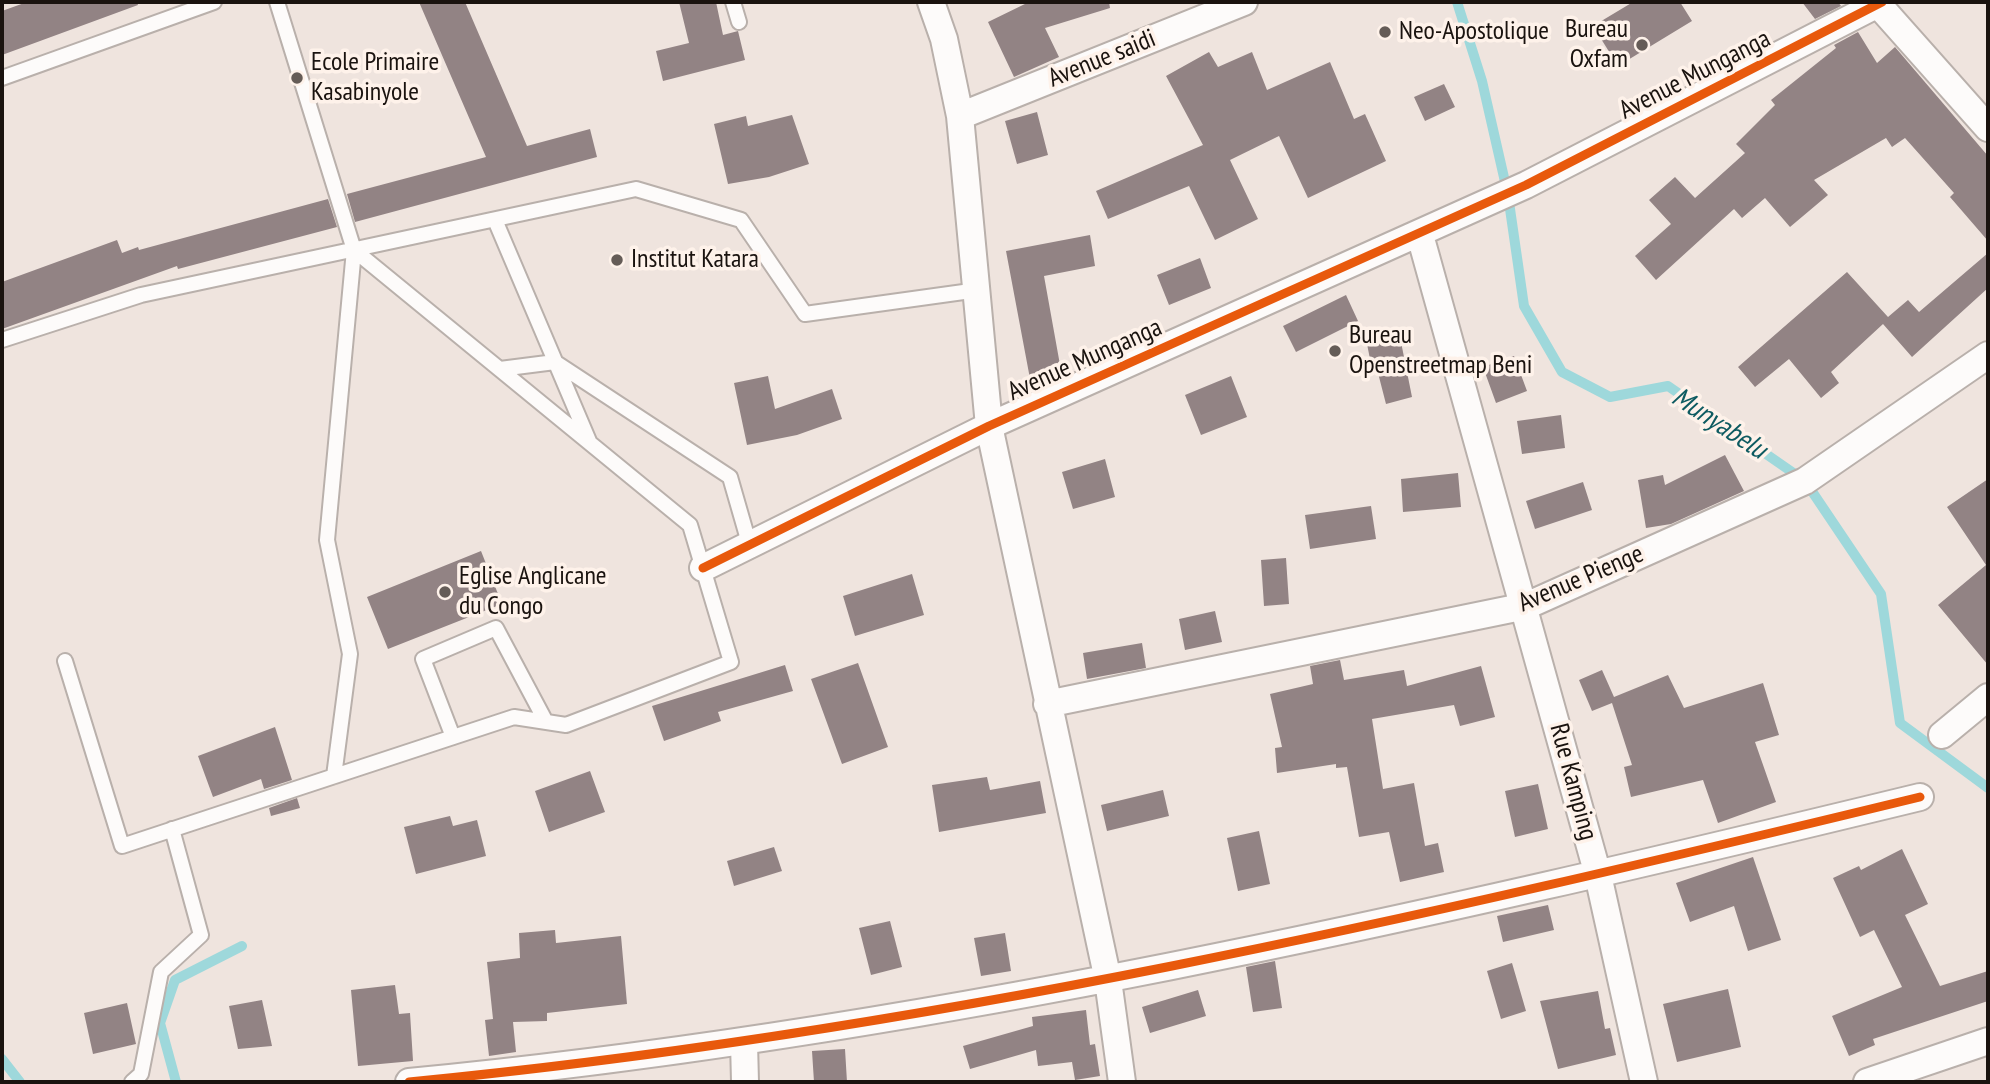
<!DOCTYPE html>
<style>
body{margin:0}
#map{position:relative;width:1990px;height:1084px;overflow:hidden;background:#efe4de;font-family:"PT Sans Narrow",sans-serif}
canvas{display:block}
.frame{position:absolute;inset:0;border:4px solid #1a130f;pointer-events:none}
</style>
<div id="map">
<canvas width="1990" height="1084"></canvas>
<div class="frame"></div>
</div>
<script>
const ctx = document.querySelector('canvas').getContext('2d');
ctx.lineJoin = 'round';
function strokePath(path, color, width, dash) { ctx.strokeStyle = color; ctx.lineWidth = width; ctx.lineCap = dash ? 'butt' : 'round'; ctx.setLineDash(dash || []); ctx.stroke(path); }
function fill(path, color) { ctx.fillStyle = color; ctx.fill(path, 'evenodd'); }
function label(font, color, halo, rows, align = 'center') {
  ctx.font = font + ' "PT Sans Narrow",sans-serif'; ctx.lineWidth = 7; ctx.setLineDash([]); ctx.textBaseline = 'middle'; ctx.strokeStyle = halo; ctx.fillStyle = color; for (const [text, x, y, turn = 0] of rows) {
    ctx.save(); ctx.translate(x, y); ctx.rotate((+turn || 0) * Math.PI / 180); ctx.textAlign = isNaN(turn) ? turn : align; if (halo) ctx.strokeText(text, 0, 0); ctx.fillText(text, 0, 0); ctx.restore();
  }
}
const stream = new Path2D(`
 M 1457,2 L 1482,81 L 1508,195 L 1524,306 L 1562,372 L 1610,397 L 1668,386 L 1805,481 L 1881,594 L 1900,723 L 1988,788
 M 2,1059 L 20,1082
 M 176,1082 L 160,1023 L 175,980 L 242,946`);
const building = new Path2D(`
 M 27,2 L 137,2 L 138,5 L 2,55 L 2,11 Z
 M 419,2 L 465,2 L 527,146 L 590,129 L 597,157 L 355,222 L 347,194 L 486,157 Z
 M 679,2 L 716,2 L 723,35 L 738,31 L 745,60 L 663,81 L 656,51 L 689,43 Z
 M 1029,2 L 1109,2 L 1110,8 L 1045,28 L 1059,57 L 1014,77 L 988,22 Z
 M 1633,2 L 1680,2 L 1692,21 L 1618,66 L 1593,26 Z
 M 1802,2 L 1838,2 L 1841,6 L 1815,19 Z
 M 1858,32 L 1877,63 L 1895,47 L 1988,156 L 1988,241 L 1950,197 L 1954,193 L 1905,138 L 1892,147 L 1886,138 L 1814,180 L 1828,195 L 1790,227 L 1765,198 L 1742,218 L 1734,209 L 1656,280 L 1635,256 L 1671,224 L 1649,200 L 1675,177 L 1695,198 L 1745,153 L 1736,144 L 1775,105 L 1771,100 L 1836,48 L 1834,45 Z
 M 1209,52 L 1218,67 L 1252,52 L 1267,90 L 1330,62 L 1354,119 L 1365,114 L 1386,161 L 1308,198 L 1279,136 L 1230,160 L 1258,219 L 1215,240 L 1189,186 L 1108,219 L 1096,191 L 1203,145 L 1166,76 Z
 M 1444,84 L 1455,107 L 1425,121 L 1414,97 Z
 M 1037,112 L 1048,155 L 1017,164 L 1005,121 Z
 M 792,115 L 809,164 L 769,177 L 728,184 L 714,124 L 746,116 L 748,126 Z
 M 328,199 L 337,227 L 178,269 L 177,266 L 2,329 L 2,282 L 117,240 L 122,253 L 138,247 L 139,250 Z
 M 1090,235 L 1095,266 L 1044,276 L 1062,376 L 1031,384 L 1006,251 Z
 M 1988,253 L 1988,288 L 1912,357 L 1883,324 L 1831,372 L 1839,383 L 1821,398 L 1789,359 L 1755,387 L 1738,367 L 1847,272 L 1888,317 L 1908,300 L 1919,312 Z
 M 1200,258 L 1211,288 L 1169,305 L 1157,275 Z
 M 1346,295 L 1358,321 L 1296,352 L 1283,326 Z
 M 1398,327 L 1412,397 L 1386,404 L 1378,373 L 1373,374 L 1365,334 Z
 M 1514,356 L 1527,391 L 1496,403 L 1483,367 Z
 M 768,376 L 775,409 L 832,389 L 842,419 L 797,435 L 747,445 L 734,383 Z
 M 1231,376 L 1247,417 L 1201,435 L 1185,395 Z
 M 1561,415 L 1565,448 L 1522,454 L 1517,421 Z
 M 1725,455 L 1744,491 L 1671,524 L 1646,528 L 1638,480 L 1663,475 L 1665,485 Z
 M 1105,459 L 1115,497 L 1073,509 L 1062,472 Z
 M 1458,473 L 1461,507 L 1403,512 L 1401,479 Z
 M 1988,479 L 1988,665 L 1938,605 L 1986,565 L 1947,507 Z
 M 1583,482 L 1592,510 L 1535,529 L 1526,501 Z
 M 1371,506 L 1376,539 L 1310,549 L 1305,515 Z
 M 481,551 L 502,604 L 388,649 L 367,597 Z
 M 1286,558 L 1289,604 L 1264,606 L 1261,560 Z
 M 912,574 L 924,615 L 855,636 L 843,596 Z
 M 1215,611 L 1222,642 L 1185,650 L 1179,619 Z
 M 1142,643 L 1146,668 L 1087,679 L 1083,653 Z
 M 1340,660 L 1344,680 L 1404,670 L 1407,686 L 1481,666 L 1495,717 L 1460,726 L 1454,705 L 1372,719 L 1383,789 L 1414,783 L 1425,846 L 1438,843 L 1444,872 L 1400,882 L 1389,832 L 1359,837 L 1347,767 L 1336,768 L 1336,764 L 1277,773 L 1275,748 L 1282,747 L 1270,694 L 1313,684 L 1310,666 Z
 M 858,663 L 888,747 L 842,764 L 811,679 Z
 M 785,665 L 793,691 L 718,712 L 721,721 L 664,741 L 652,706 Z
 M 1602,670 L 1614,697 L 1668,675 L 1684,708 L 1763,683 L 1779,735 L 1755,742 L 1776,802 L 1718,823 L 1703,780 L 1631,797 L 1624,767 L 1632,765 L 1612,703 L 1592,711 L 1579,680 Z
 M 275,727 L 292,780 L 264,789 L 261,779 L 213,797 L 198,756 Z
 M 590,771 L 605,812 L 549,832 L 535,791 Z
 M 987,777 L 990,790 L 1040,781 L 1046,813 L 939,832 L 932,785 Z
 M 1538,784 L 1548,829 L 1515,837 L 1505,791 Z
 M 1163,790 L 1169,816 L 1107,831 L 1101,805 Z
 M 297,798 L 300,808 L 271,816 L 269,808 Z
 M 450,816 L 453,826 L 477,820 L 486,856 L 416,874 L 404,827 Z
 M 1259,831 L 1270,884 L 1238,891 L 1227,838 Z
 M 774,847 L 782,871 L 734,886 L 727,861 Z
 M 1902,849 L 1928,904 L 1905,915 L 1940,986 L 1988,971 L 1988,1001 L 1873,1039 L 1875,1045 L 1849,1056 L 1832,1016 L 1902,987 L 1874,930 L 1860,937 L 1833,878 L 1859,866 L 1861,870 Z
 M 1753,857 L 1781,940 L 1748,951 L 1734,906 L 1690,922 L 1676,883 Z
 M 1548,905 L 1554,930 L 1503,942 L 1497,916 Z
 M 890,921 L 902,967 L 871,975 L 859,928 Z
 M 555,930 L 556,943 L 621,936 L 627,1004 L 547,1013 L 547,1021 L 513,1022 L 516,1052 L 489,1056 L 485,1020 L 493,1019 L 487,962 L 520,958 L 519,933 Z
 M 1005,933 L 1011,971 L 981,976 L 974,938 Z
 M 1275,961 L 1282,1008 L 1253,1012 L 1246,967 Z
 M 1512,963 L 1526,1011 L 1501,1019 L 1487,971 Z
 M 395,985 L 399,1014 L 410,1013 L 413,1061 L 358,1066 L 351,990 Z
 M 1728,989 L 1741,1047 L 1677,1062 L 1663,1004 Z
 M 1198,990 L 1206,1016 L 1150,1033 L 1142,1007 Z
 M 1598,991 L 1605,1029 L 1610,1028 L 1616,1055 L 1558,1069 L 1540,1001 Z
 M 262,1000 L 272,1046 L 238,1049 L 229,1006 Z
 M 127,1003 L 136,1044 L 93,1054 L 84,1013 Z
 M 1086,1010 L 1090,1045 L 1095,1044 L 1100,1076 L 1075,1080 L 1072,1062 L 1038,1066 L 1036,1050 L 970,1069 L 963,1046 L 1033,1026 L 1032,1017 Z
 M 845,1049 L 847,1082 L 814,1082 L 812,1051 Z`);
const service = new Path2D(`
 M 277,2 L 354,250 L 327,540 L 350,654 L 334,776
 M 733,2 L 739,22
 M 2,78 L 214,2
 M 495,220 L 589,441
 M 2,340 L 141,295 L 636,189 L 741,220 L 805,314 L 978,290
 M 500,369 L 555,362 L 730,477 L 749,543
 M 65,661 L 122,846 L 514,717 L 566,725 L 731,662 L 690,525 L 354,250
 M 453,737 L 423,659 L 496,628 L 546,722
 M 132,1082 L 141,1074 L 161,972 L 201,935 L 172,829`);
const minor = new Path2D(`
 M 931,2 L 944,39 L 960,116 L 989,426 L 1108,980 L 1122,1082
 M 1876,2 L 1988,128
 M 960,116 L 1244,2
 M 1420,235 L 1598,875 L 1644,1082
 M 703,568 L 989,426 L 1526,185 L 1882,2
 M 1047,704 L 1526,606 L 1805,481 L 1988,355
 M 1942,735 L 1988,697
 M 744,1042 L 745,1082
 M 409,1082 C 920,1033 1422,918 1920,797
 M 1867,1082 L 1988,1041`);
const cycleway = new Path2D(`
 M 703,568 L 989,426 L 1526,185 L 1882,2
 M 409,1082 C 920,1033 1422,918 1920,797`);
const markers = [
 [1385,32,7,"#655c57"],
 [1642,45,7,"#655c57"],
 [297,78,7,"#655c57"],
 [617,260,7,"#655c57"],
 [1335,351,7,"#655c57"],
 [445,592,7,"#655c57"]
];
const poiNames = [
 ["Bureau",1628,30,"right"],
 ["Oxfam",1628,60,"right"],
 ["Neo-Apostolique",1399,32],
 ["Ecole Primaire",311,63],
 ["Kasabinyole",311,93],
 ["Institut Katara",631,260],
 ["Bureau",1349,336],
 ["Openstreetmap Beni",1349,366],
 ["Eglise Anglicane",459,577],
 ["du Congo",459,607]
];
const streetNames = [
 ["Avenue saidi",1102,59,-22],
 ["Avenue Munganga",1695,75,-27],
 ["Avenue Munganga",1085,360,-24],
 ["Avenue Pienge",1581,579,-23],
 ["Rue Kamping",1573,782,75]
];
const waterNames = [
 ["Munyabelu",1719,424,33]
];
strokePath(stream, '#9ed8db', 10);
fill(building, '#928384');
strokePath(service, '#b9b0ab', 18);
strokePath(minor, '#b9b0ab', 30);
strokePath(service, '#fdfbfa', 14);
strokePath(minor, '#fdfbfa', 26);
strokePath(cycleway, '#e8590c', 9);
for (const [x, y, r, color] of markers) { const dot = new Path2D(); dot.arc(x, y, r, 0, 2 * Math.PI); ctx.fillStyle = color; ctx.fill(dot); strokePath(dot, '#fef2ea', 2.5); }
label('26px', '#1a130f', '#fef2ea', poiNames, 'left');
label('26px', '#1a130f', '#fef2ea', streetNames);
label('italic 28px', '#0e5b61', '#fef2ea', waterNames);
</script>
